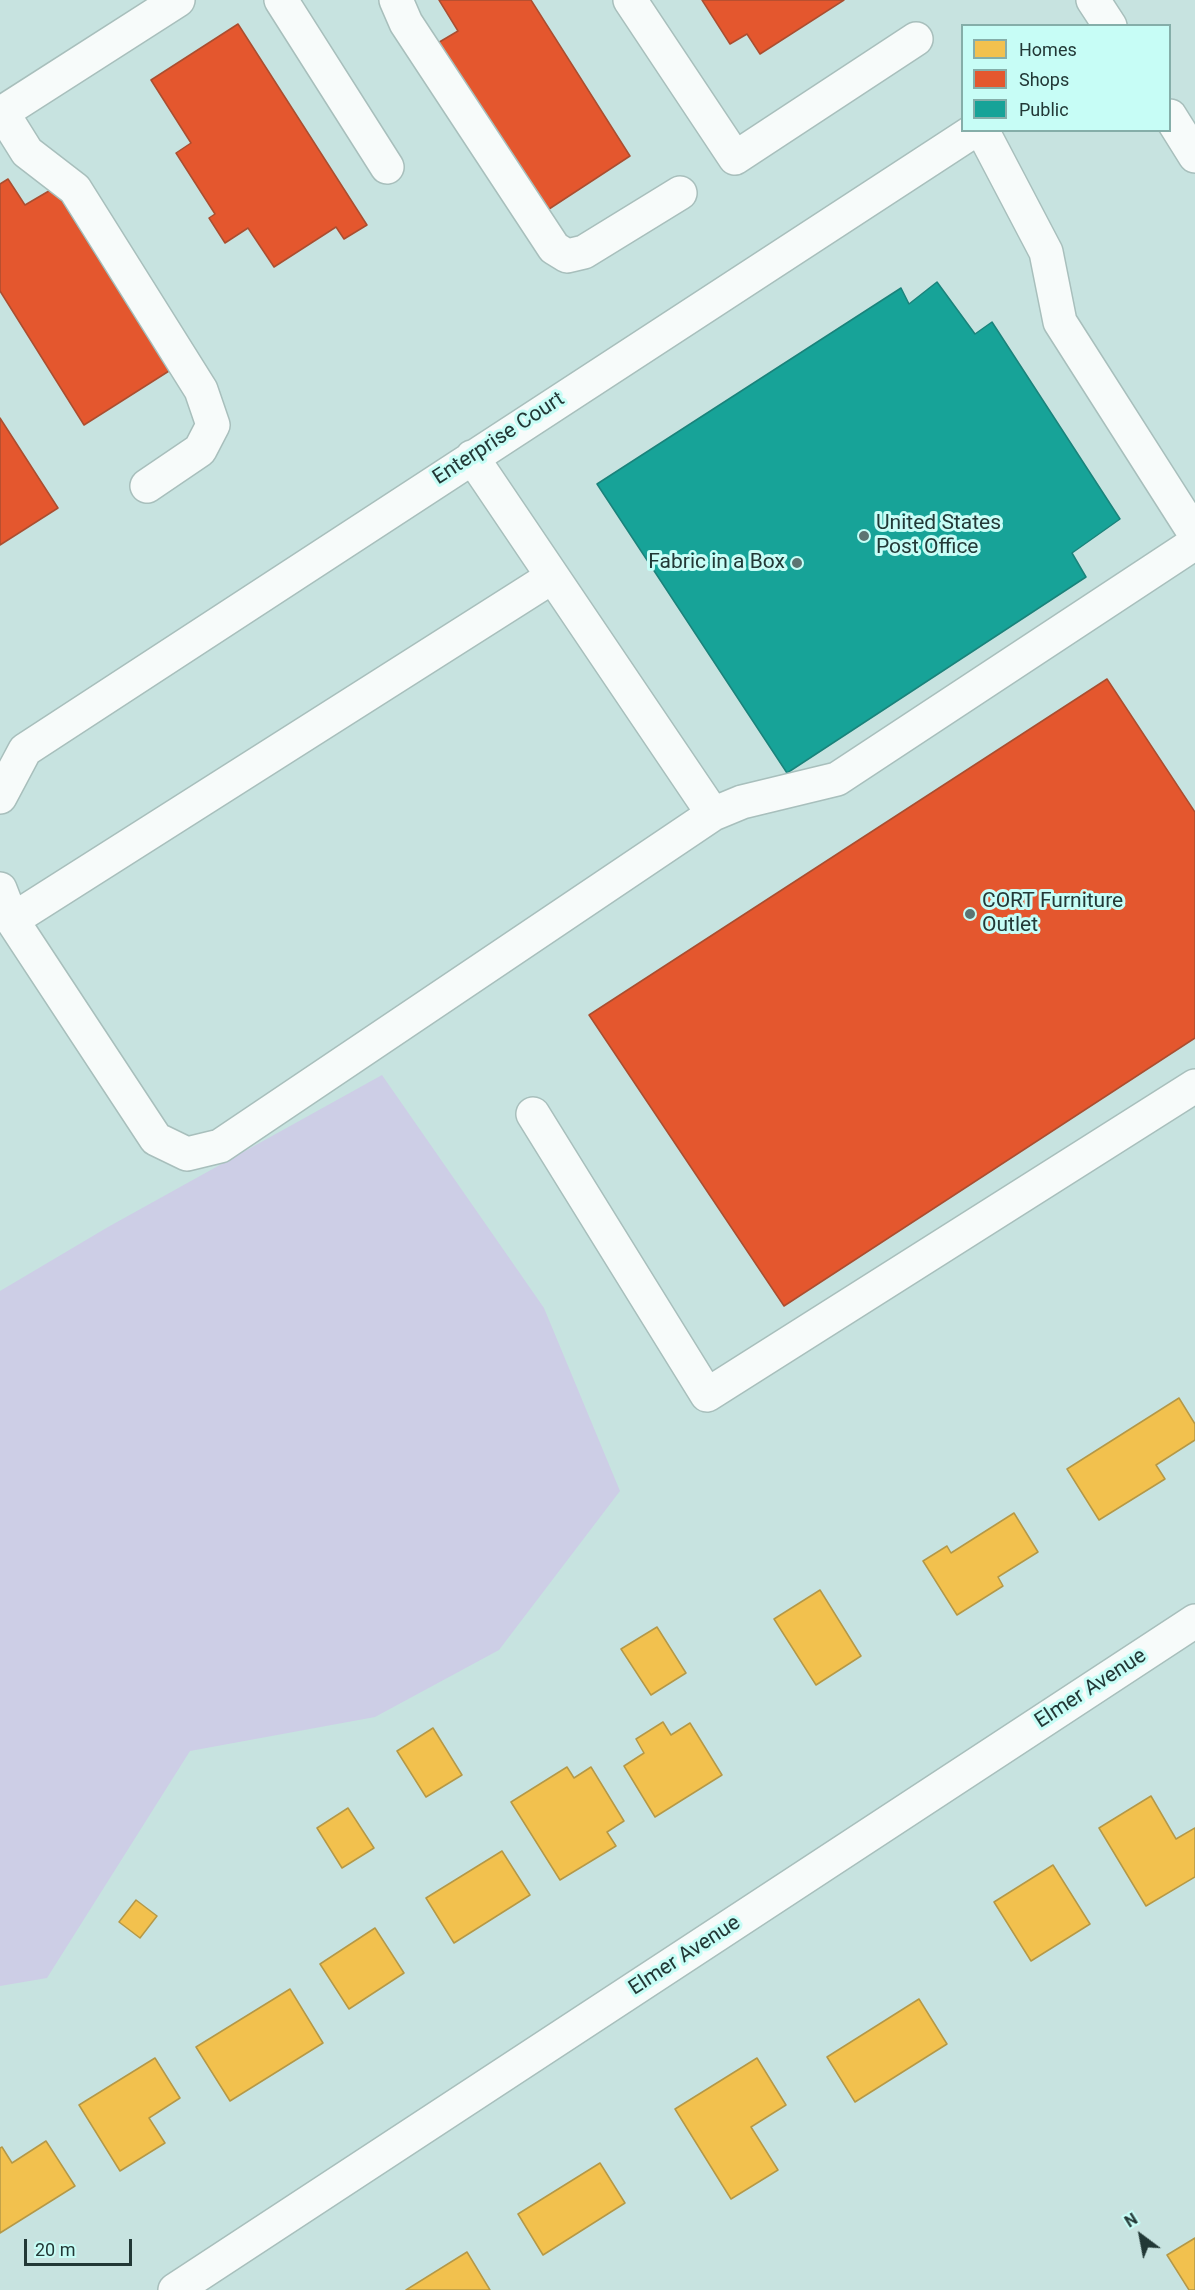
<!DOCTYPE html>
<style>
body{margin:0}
#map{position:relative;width:1195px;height:2290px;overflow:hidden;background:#c7e3e0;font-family:Roboto,sans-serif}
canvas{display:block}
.legend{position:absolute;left:961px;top:24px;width:210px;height:108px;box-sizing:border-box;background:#c7fdf6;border:2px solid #85aea9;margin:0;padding:8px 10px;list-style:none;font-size:18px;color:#223836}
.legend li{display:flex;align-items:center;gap:12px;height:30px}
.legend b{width:30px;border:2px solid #85aea9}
.north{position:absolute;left:1111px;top:2206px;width:60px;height:60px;-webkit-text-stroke:4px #c7fdf6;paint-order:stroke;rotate:328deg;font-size:16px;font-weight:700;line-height:24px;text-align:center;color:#223836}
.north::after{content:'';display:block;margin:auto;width:21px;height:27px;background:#223836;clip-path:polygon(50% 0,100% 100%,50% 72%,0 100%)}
.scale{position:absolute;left:24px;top:2239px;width:108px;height:27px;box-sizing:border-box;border:3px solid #223836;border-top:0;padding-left:8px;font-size:18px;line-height:21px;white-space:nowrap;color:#223836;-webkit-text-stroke:4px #c7fdf6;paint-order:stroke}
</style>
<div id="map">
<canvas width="1195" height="2290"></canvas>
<ul class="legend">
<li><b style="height:16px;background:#f2c14e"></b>Homes</li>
<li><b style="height:16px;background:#e4572e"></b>Shops</li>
<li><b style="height:16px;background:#17a398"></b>Public</li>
</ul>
<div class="north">N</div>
<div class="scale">20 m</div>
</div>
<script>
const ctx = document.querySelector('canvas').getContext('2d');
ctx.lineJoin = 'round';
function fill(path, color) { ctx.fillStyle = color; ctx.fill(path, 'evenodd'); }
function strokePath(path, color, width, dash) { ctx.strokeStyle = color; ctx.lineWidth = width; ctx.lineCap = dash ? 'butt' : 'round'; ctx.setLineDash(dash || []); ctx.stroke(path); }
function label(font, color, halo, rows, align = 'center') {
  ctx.font = font + ' Roboto,sans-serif'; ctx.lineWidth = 6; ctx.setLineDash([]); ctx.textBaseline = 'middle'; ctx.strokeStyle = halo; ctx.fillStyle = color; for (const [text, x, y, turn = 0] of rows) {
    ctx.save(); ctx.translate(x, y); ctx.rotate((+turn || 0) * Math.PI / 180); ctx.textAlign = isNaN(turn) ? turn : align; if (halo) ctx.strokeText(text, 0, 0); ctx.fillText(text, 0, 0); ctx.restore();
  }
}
const green = new Path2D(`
 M 382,1075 L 544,1308 L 620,1491 L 499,1650 L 375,1717 L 190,1751 L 47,1978 L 0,1986 L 0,1291 L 108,1227 Z`);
const homes = new Path2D(`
 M 1179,1398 L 1195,1424 L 1195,1440 L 1156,1465 L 1165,1479 L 1099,1520 L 1067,1469 Z
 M 1014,1513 L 1038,1552 L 998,1577 L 1003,1586 L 957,1615 L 923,1561 L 947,1546 L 951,1553 Z
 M 820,1590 L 861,1656 L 816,1685 L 774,1619 Z
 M 657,1627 L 686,1673 L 651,1695 L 621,1649 Z
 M 663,1722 L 671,1735 L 690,1723 L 722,1775 L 655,1817 L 624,1766 L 644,1753 L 636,1739 Z
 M 433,1728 L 462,1775 L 426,1797 L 397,1751 Z
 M 567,1767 L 574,1778 L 591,1767 L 624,1821 L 607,1832 L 616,1846 L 560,1880 L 511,1802 Z
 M 1151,1796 L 1176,1839 L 1195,1828 L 1195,1877 L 1146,1906 L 1099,1828 Z
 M 348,1808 L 374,1848 L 342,1868 L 317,1828 Z
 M 502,1851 L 530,1895 L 454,1943 L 426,1898 Z
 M 1053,1865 L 1090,1924 L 1031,1961 L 994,1902 Z
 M 136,1900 L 157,1916 L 140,1938 L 119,1922 Z
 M 375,1928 L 404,1973 L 349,2009 L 320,1964 Z
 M 290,1989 L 323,2043 L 230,2101 L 196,2047 Z
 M 919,1999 L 947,2044 L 855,2102 L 827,2057 Z
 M 155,2058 L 180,2098 L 149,2118 L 165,2143 L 120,2171 L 79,2105 Z
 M 757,2058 L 786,2105 L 751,2127 L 778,2170 L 731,2199 L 675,2109 Z
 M 46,2141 L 75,2186 L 0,2233 L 0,2148 L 2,2147 L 12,2163 Z
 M 600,2163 L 625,2203 L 543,2255 L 518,2214 Z
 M 1195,2238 L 1195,2290 L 1189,2290 L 1167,2255 Z
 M 467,2252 L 490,2290 L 406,2290 Z`);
const shops = new Path2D(`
 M 439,0 L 531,0 L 630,156 L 543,213 L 436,44 L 458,31 Z
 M 702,0 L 844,0 L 760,54 L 747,34 L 730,44 Z
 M 238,24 L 367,225 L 344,239 L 336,227 L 274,267 L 248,228 L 225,243 L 209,218 L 215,214 L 176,153 L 191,143 L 151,80 Z
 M 8,179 L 25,205 L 54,188 L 169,371 L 84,425 L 0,291 L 0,184 Z
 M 0,418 L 58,508 L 0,545 Z
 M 1107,679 L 1195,812 L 1195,1038 L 784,1306 L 589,1015 Z`);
const public = new Path2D(`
 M 937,282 L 975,334 L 992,322 L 1120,519 L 1072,553 L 1086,577 L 787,773 L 597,484 L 901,288 L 909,304 Z`);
const minor = new Path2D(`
 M 281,0 L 387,167
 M 396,0 L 406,23 L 554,248 L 567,256 L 584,252 L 680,193
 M 630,0 L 735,158 L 916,39
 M 2,112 L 27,152 L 75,189 L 201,390 L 213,425 L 200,450 L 147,486
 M 0,114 L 178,0
 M 982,130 L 1046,252 L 1060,322 L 1195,534
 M 472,457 L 713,814
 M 0,797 L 25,750 L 975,130
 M 0,889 L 12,920 L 156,1139 L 187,1154 L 220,1146 L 713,814 L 742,802 L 837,779 L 1195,543
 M 12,920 L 552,577
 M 533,1114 L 707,1395 L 1195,1086
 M 175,2290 L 1195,1621`);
const major = new Path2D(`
 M 1093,0 L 1110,26
 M 1170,116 L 1195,156`);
const markers = [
 [864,536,6,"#5c7472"],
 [797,563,6,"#5c7472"],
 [970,914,6,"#5c7472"]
];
const streetNames = [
 ["Enterprise Court",499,439,-33],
 ["Elmer Avenue",1091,1689,-33],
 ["Elmer Avenue",685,1956,-33]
];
const poiNames = [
 ["United States",876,524],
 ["Post Office",876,548],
 ["Fabric in a Box",785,563,"right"],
 ["CORT Furniture",982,902],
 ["Outlet",982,926]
];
fill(green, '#cdcee6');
fill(homes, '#f2c14e');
strokePath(homes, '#b49847', 1.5);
fill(shops, '#e4572e');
strokePath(shops, '#aa4e30', 1.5);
fill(public, '#17a398');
strokePath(public, '#1a837b', 1.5);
strokePath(minor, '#a8bfbc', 36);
strokePath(major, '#a8bfbc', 36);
strokePath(minor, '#f7fbfa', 33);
strokePath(major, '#f7fbfa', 33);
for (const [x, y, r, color] of markers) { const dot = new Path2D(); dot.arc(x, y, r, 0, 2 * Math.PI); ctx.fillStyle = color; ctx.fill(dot); strokePath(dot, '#c7fdf6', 2); }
label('21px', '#223836', '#c7fdf6', streetNames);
label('21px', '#223836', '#c7fdf6', poiNames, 'left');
</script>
